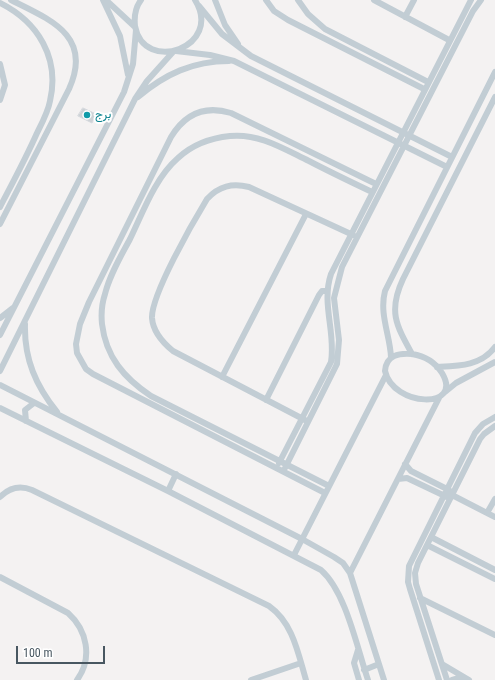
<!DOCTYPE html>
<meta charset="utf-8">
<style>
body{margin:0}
#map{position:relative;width:495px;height:680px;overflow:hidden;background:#f4f2f2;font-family:"Roboto Condensed",sans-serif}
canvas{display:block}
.scale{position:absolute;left:16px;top:646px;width:89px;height:18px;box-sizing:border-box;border:2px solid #485761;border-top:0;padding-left:5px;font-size:12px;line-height:14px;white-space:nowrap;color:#485761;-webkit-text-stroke:3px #fff;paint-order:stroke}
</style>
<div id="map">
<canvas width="495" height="680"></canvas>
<div class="scale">100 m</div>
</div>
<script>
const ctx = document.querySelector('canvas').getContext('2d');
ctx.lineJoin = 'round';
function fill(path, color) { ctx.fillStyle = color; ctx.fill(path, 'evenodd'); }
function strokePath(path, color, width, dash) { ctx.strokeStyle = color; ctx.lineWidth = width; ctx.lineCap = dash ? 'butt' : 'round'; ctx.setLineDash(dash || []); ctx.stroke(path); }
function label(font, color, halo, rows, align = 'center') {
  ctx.font = font + ' "Roboto Condensed",Vazirmatn,sans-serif'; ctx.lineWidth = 4; ctx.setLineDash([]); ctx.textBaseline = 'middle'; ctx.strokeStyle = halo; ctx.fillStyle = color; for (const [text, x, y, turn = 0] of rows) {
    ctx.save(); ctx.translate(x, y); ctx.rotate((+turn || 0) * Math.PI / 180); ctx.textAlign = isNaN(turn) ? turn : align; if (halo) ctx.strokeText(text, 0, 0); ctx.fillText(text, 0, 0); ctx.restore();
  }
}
const building = new Path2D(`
 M 83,108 L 96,114 L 92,123 L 78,116 Z`);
const minor = new Path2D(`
 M 103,0 L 120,36 L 128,75
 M 106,0 L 135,27
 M 141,0 C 135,8 134,17 135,26 C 144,75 224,47 195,0
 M 215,0 L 225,25 L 238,44
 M 266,0 L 274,11 L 288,20 L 424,89
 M 298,0 L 308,14 L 325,29 L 428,82
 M 374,0 L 449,40
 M 0,3 C 38,22 60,58 50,101 C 48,112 42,123 37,133 C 26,158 13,182 0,207
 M 199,6 L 222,34 L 251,56 L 452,157
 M 405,17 L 414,0
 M 176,51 L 210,55 L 234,61 L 447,167
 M 0,64 L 5,85 L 0,100
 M 138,97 C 165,74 193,61 229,61
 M 0,224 L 69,89 C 93,36 51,20 11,0
 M 0,318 L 13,308
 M 25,324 C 24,359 36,386 57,412
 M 0,335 L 124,92 L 133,64 L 136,30
 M 412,354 C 396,325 388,311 403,279 L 495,97
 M 412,354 C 425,356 435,362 442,373 C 464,410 393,407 385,371 C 386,355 399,353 412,354 Z
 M 391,357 C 390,335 379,314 385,291 L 495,72
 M 437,367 C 458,366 481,366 495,347
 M 0,371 L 135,99 L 147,81 L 173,52
 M 222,377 L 306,214
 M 0,385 L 302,539 L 334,557 L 343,563 L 350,573 L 384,680
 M 445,392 L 456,383 L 495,362
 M 266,400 L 319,295 L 322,291 L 327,291
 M 0,408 L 168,491 L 321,570 C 346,592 357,648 368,680
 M 305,420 L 173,351 C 162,342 153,332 152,318 C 151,295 193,222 207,199 C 219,186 232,183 249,187 L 353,235
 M 26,421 L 25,410 L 34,403
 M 279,463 L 331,362 C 336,332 321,304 331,274 L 471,0
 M 405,464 L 411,471 L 449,490 L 452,495 L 495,517
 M 285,468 L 337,364 L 339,340 L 334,298 L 342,267 L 473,11 L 481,0
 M 398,479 L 407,478 L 447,497
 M 329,486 L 151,396 C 124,378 106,357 102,324 C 101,314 102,303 105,294 C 110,274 121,256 130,239 C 143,212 155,178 178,158 C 192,145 210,138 230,136 C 259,133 284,149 309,161 C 330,172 351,182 372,192
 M 168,491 L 176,474
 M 325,493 L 93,374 L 86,369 L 77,353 L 76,344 L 80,324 L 89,302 L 171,137 C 185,114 205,105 231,113 L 376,184
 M 0,497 C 9,488 20,485 32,490 L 269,606 C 293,623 298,653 306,680
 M 487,513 L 495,499
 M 431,537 L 495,570
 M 427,545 L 495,579
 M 294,555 L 386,375
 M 350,573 L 439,398
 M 0,577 L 68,613 C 87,630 93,658 77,680
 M 420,598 L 495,635
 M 358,650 L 354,663 L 359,680
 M 442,664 L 469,680
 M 364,670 L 379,664
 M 251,680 L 301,663
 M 439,680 L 410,589 L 408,582 L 409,566 L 475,433 L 483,424 L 495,417
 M 447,680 L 416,584 L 415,573 L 418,563 L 480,439 L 484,434 L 495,426
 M 452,680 L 463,677`);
const markers = [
 [87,115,4,"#0f9aa8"]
];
const cultureNames = [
 ["برج",95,115]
];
fill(building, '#cdd2d6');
strokePath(building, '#d5d8dd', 1);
strokePath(minor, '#c2cdd4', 6);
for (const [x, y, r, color] of markers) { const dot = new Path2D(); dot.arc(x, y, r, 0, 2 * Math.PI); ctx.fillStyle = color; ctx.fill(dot); strokePath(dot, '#fff', 1.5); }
label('12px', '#0d838f', '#fff', cultureNames, 'left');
</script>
